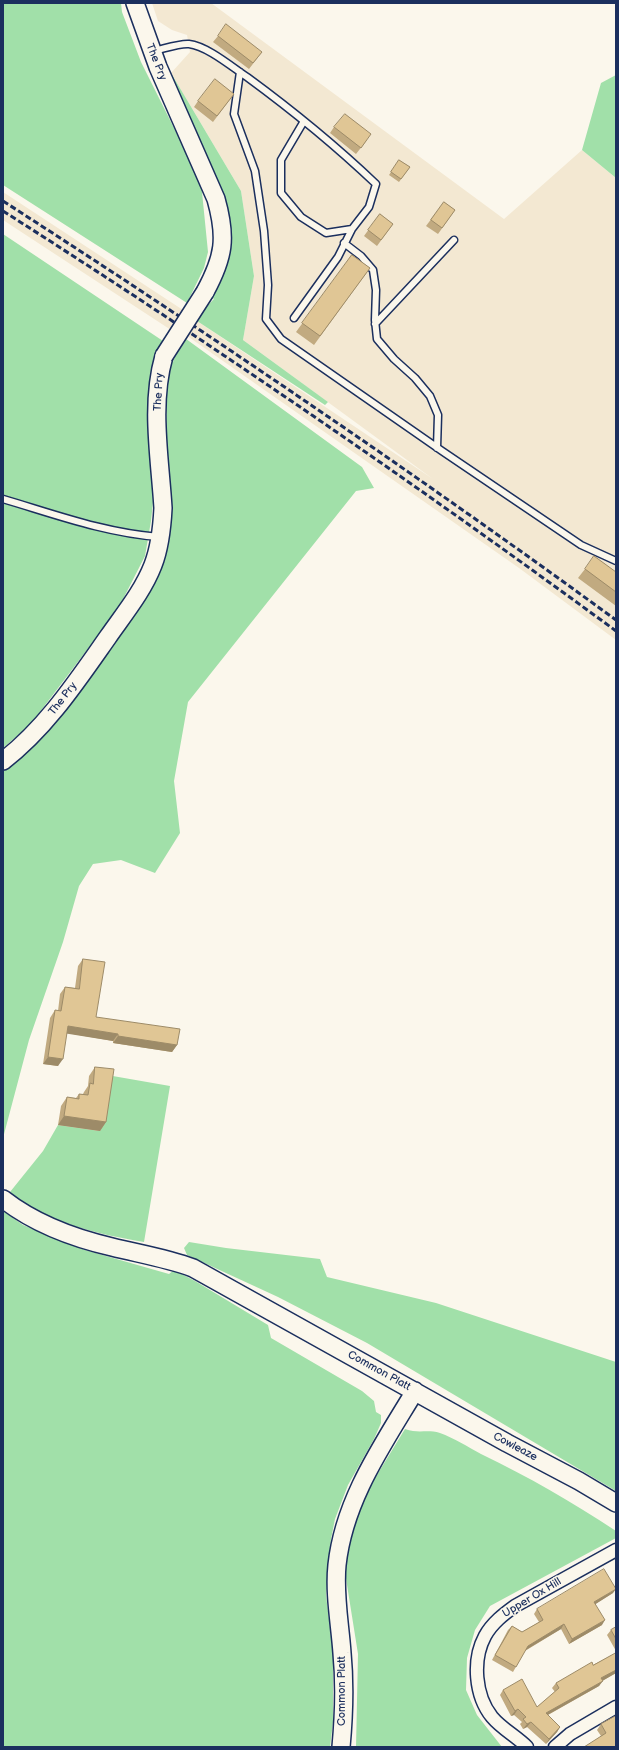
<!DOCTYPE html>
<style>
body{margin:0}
#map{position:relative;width:619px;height:1750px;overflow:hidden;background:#fbf7ec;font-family:"Balsamiq Sans",sans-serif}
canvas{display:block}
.frame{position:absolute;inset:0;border:4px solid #1b2f5e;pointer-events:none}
</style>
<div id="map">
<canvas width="619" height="1750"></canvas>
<div class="frame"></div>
</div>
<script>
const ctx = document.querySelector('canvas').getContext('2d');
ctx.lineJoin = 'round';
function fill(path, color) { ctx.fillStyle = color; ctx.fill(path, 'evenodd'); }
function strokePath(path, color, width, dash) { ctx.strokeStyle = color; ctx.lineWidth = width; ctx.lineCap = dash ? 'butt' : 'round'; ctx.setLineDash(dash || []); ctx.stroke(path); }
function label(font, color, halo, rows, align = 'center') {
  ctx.font = font + ' "Balsamiq Sans",sans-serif'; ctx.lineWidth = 3; ctx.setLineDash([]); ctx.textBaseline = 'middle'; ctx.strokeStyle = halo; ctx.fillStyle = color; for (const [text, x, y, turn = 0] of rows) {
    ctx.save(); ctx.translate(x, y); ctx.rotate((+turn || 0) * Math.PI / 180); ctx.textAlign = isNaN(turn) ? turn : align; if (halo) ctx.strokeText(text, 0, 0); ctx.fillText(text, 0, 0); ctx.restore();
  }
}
const built = new Path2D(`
 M 152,3 L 211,3 L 504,219 L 582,150 L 616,178 L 616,640 L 519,568 L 183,333 L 194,319 L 433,479 L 243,340 L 254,276 L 241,191 L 171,73 L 190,52 L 187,35 L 172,30 L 158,21 Z
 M 3,192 L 183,310 L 171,330 L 3,220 Z`);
const green = new Path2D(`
 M 3,3 L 121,3 L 122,12 L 141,62 L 201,182 L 208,252 L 204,268 L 187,303 L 3,185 Z
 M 171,73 L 241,191 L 254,276 L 243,340 L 328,402 L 325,405 L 194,319 L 214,299 L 211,296 L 222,280 L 228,228 L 166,76 Z
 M 616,75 L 616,178 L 582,150 L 601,83 Z
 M 3,234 L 163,341 L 157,350 L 160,353 L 149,424 L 153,502 L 151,521 L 145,556 L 118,609 L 30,725 L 3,748 Z
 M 182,336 L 362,467 L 374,488 L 356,491 L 188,702 L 174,781 L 180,833 L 155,873 L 121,860 L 93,864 L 79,886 L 63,942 L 29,1040 L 3,1138 L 3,769 L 95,670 L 169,520 L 166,440 L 167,382 L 171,362 L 173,362 Z
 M 107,1075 L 170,1086 L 144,1242 C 97,1234 47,1223 10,1192 L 43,1151 L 58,1125 L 100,1131 Z
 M 3,1211 L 23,1225 L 85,1250 L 169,1274 L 174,1270 L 195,1281 L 268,1325 L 271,1338 L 362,1391 L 374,1401 L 376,1412 L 381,1415 L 381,1423 L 374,1439 L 348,1485 L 335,1519 L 331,1539 L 326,1595 L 333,1653 L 333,1722 L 330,1747 L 3,1747 Z
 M 189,1242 L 226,1248 L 320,1259 L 327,1277 L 436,1303 L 616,1362 L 616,1491 L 367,1343 L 278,1297 L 187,1255 L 184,1248 Z
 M 405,1429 C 419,1434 427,1429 440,1433 C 454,1438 468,1447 481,1454 C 529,1477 572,1502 616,1531 L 616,1538 L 490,1606 L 475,1630 L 467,1658 L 466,1690 L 477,1715 L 502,1747 L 356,1747 L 358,1654 L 344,1566 L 356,1515 L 372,1483 Z`);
const lane = new Path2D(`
 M 153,51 C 163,49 180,43 189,44 C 207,46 232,67 247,77 C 292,110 335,145 376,184 L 369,207 L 352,229 L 326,233 L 301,217 L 281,193 L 281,160 L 304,121
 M 240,72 L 234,114 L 255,171 L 264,231 L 268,285 L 266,319 L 281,339 L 442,451 L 581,545 L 616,561
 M 344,243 L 361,256 L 373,270 L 376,290 L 375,320 L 377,339 L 394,359 L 415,378 L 430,396 L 438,415 L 437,448
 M 294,318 L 338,257 L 352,229
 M 375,324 L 454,240
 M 3,499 C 54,514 105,533 159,537`);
const street = new Path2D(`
 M 527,1747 C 516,1736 502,1729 492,1717 C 475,1696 472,1660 485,1636 C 492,1623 504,1614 515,1606 L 616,1550
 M 555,1747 L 570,1734 L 616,1707`);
const secondary = new Path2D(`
 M 135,3 L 158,67 L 216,199 C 227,238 224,257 205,292
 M 3,761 C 46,728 77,681 108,637 C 124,614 143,591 153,565 C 160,547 162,528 163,508 C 160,458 150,405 164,356
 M 3,1199 C 35,1224 73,1238 112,1247 C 140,1254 166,1258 193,1268 L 507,1443 L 579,1481 L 616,1503
 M 341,1747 C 344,1715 345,1684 342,1653 C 340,1624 334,1594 337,1565 C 344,1500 382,1446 415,1391`);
const rail = new Path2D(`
 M 3,201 C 211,335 416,474 616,620
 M 3,211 C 212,344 416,484 616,631`);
const secondaryBridge = new Path2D(`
 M 164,356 L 205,292`);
const wall = new Path2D(`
 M 218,36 L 262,52 L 249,69 L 213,42 Z
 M 234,94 L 213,122 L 194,107 L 198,101 Z
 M 334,127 L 367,140 L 356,154 L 330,133 Z
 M 399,160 L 410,167 L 399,182 L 389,175 Z
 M 444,202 L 455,210 L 438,234 L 426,226 Z
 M 380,214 L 393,224 L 377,246 L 364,236 Z
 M 352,255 L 370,268 L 314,345 L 296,332 Z
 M 585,569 L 616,572 L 616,606 L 578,578 Z
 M 83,959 L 96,1017 L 177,1045 L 172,1052 L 113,1043 L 113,1041 L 67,1033 L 58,1066 L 43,1064 L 50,1018 L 55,1010 L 58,1011 L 60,994 L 65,987 L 75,988 L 78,966 Z
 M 95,1067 L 106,1122 L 100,1131 L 58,1125 L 61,1106 L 67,1097 L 76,1098 L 79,1094 L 83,1094 L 84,1092 L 88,1086 L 89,1076 Z
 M 613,1593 L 595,1604 L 602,1625 L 569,1644 L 561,1629 L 525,1651 L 513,1672 L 492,1660 L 508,1630 L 512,1626 L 522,1632 L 539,1622 L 534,1614 L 537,1609 Z
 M 616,1627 L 616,1651 L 607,1635 L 611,1630 Z
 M 616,1653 L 616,1673 L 602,1681 L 599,1686 L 548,1715 L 560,1727 L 557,1732 L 546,1744 L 527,1727 L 523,1729 L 520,1724 L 522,1722 L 514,1715 L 511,1716 L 500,1695 L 503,1690 L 537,1707 L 555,1692 L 552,1688 L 556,1683 L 593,1665 Z
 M 601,1724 L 616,1747 L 601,1736 L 597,1730 Z`);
const shadedWall = new Path2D(`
 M 68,1026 L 118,1034 L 113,1041 L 63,1033 Z
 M 118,1036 L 177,1045 L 172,1052 L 113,1043 Z
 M 48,1057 L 63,1059 L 58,1066 L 43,1064 Z
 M 64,1116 L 106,1122 L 100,1131 L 58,1125 Z
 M 616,1589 L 613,1593 L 591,1607 L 594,1602 Z
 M 605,1620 L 602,1625 L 569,1644 L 572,1639 Z
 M 564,1624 L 561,1629 L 524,1651 L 528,1646 Z
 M 616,1670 L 616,1673 L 597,1684 L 601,1678 Z
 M 603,1681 L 599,1686 L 542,1718 L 546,1713 Z
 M 518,1709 L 514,1715 L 511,1716 L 515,1711 Z
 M 531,1722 L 527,1727 L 523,1729 L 527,1724 Z
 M 560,1727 L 557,1732 L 546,1744 L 549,1739 Z`);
const building = new Path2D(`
 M 226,24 L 262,52 L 253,63 L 218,36 Z
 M 215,79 L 234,94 L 217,116 L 198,101 Z
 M 345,114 L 371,134 L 361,148 L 334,127 Z
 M 399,160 L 410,167 L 401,179 L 391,172 Z
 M 444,202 L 455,210 L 442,228 L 431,220 Z
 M 380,214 L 393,224 L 381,240 L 368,230 Z
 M 352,255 L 370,268 L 320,336 L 302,323 Z
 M 594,556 L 616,572 L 616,592 L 585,569 Z
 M 83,959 L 105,962 L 96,1017 L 180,1029 L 177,1045 L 118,1036 L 118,1034 L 68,1026 L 63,1059 L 48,1057 L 55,1010 L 61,1011 L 65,987 L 79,989 Z
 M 95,1067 L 114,1069 L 106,1122 L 64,1116 L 67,1097 L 79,1099 L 79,1094 L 88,1095 L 90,1083 L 93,1084 Z
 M 604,1569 L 616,1589 L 594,1602 L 605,1620 L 572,1639 L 564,1624 L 528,1646 L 516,1667 L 495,1655 L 512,1626 L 522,1632 L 543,1620 L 537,1609 Z
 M 616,1627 L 616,1639 L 611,1630 Z
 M 616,1653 L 616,1670 L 601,1678 L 603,1681 L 546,1713 L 560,1727 L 549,1739 L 531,1722 L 527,1724 L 523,1719 L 526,1717 L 518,1709 L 515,1711 L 503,1690 L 522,1679 L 537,1707 L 559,1688 L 556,1683 L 592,1662 L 593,1665 Z
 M 616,1716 L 616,1747 L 584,1747 L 606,1733 L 601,1724 Z`);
const streetNames = [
 ["The Pry",156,62,68],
 ["The Pry",159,392,-87],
 ["The Pry",63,699,-52],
 ["Common Platt",379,1371,29],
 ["Cowleaze",515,1447,28],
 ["Upper Ox Hill",532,1598,-31],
 ["Common Platt",342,1691,-90]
];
fill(built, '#f3e8d2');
fill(green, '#a1e0a9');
strokePath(lane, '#1b2f5e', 9);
strokePath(street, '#1b2f5e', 15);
strokePath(secondary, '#1b2f5e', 20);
strokePath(lane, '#fbf7ec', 6);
strokePath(street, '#fbf7ec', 12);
strokePath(secondary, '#fbf7ec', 17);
strokePath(rail, '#1b2f5e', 3, [6, 3]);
strokePath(secondaryBridge, '#1b2f5e', 20, []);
strokePath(secondaryBridge, '#fbf7ec', 17);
fill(wall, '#c1aa80');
fill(shadedWall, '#9d8b68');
fill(building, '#e0c695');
strokePath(building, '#9d8b68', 1);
label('11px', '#1b2f5e', '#fbf7ec', streetNames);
</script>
